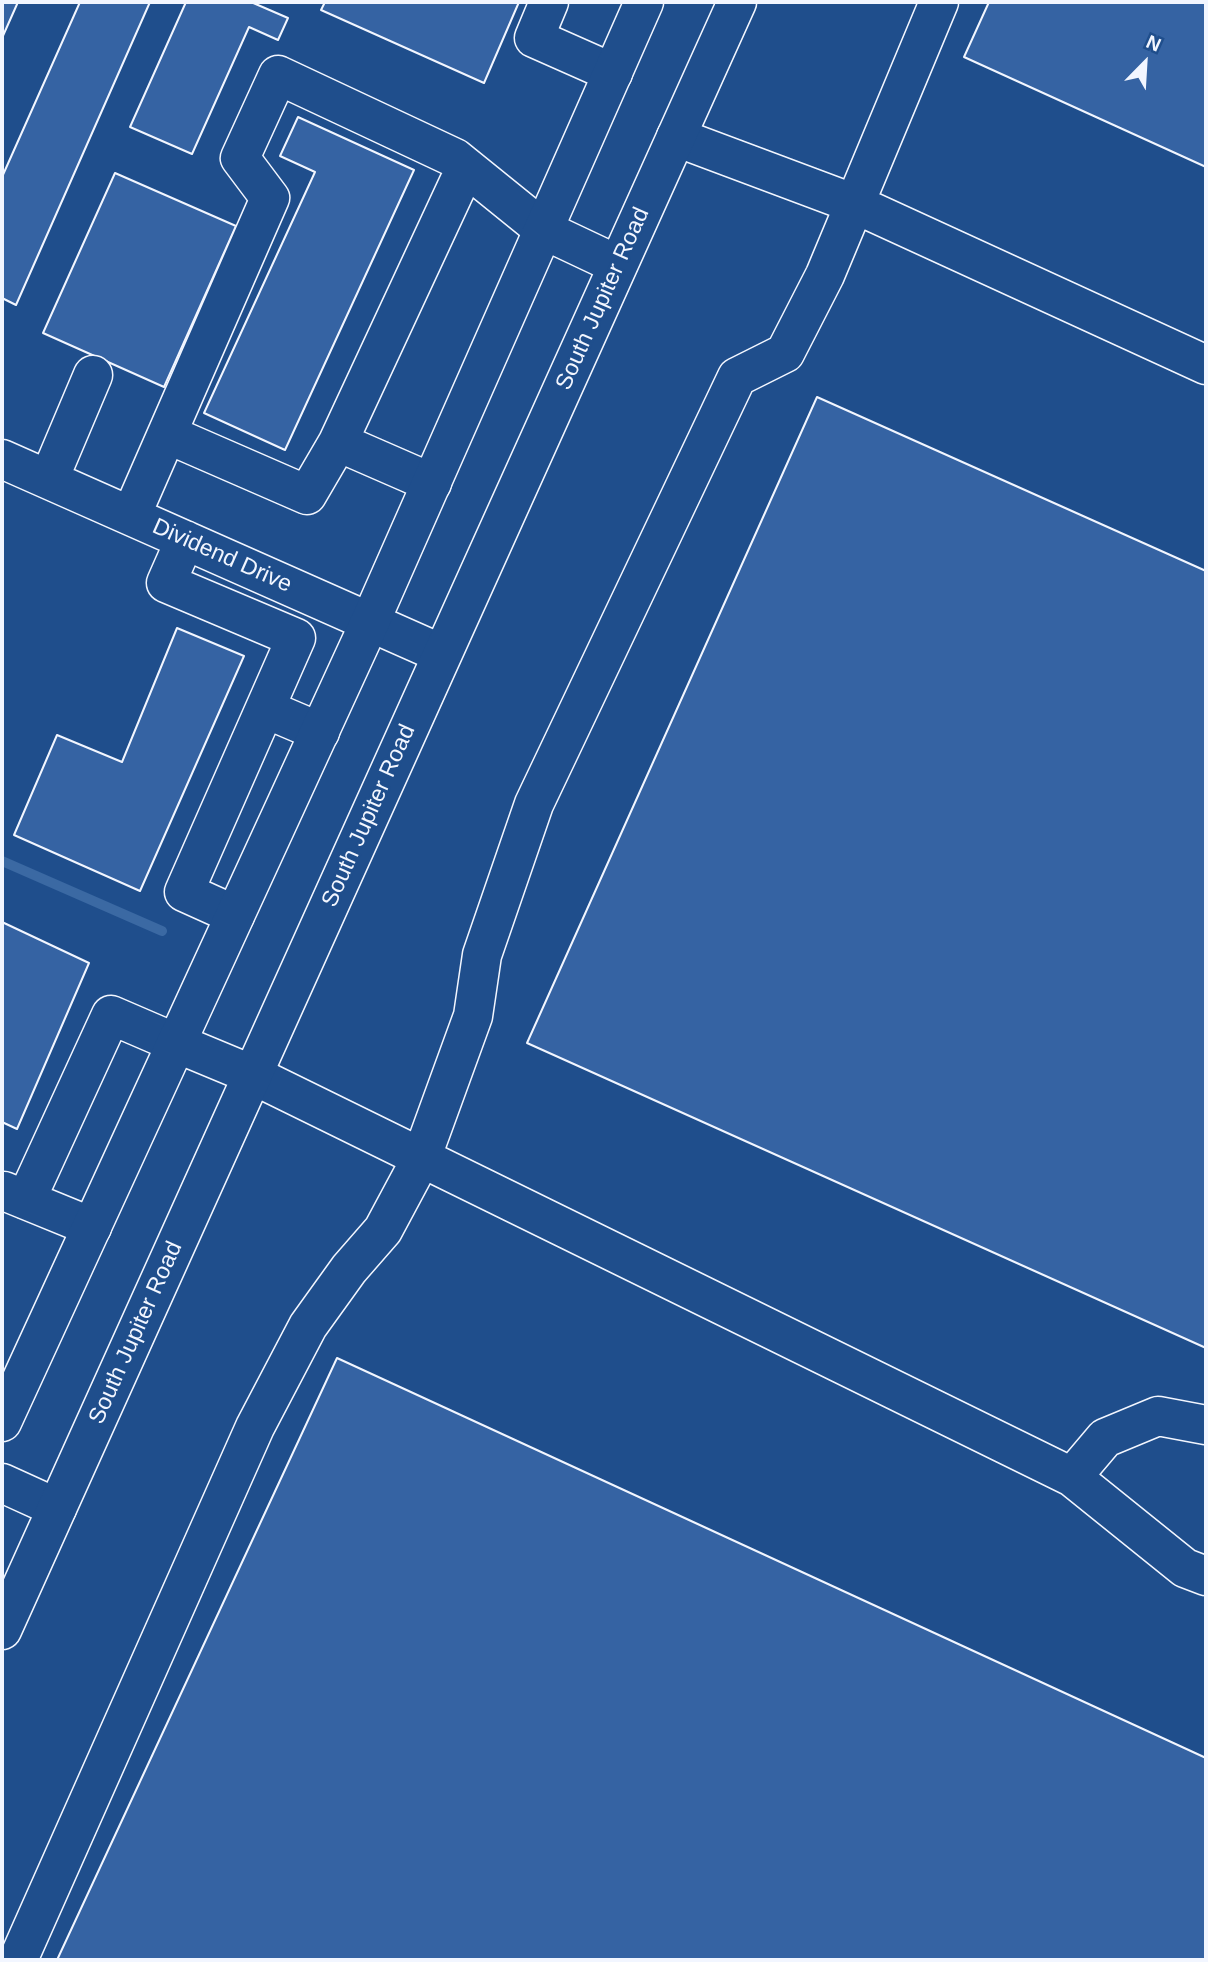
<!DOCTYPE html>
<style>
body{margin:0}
#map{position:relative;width:1208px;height:1962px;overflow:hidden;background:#1f4e8c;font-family:Helvetica,sans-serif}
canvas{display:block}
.frame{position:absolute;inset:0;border:4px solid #f2f6ff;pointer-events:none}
.north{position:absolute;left:1110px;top:28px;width:70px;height:70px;-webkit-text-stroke:5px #1f4e8c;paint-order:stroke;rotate:24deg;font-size:19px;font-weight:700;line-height:28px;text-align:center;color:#f2f6ff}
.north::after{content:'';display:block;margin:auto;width:24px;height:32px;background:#f2f6ff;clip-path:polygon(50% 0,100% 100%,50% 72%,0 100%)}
</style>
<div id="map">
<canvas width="1208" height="1962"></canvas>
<div class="frame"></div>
<div class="north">N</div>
</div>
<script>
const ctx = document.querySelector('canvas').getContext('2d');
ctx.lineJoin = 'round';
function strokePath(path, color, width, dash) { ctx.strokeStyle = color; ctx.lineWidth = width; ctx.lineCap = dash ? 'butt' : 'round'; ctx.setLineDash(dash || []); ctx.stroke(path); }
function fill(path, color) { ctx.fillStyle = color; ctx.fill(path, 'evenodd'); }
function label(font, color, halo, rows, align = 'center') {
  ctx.font = font + ' Helvetica,sans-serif'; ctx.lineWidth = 5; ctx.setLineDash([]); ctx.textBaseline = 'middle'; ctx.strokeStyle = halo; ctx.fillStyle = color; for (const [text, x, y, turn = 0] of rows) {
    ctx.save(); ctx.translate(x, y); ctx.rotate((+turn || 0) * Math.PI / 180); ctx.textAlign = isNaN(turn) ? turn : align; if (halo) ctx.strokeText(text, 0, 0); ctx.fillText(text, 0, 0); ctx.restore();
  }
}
const stream = new Path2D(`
 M 2,861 L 162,931`);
const building = new Path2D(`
 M 2,2 L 18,2 L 2,38 Z
 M 80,2 L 150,2 L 16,305 L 2,298 L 2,177 Z
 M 186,2 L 251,2 L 288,18 L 278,40 L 249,27 L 192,154 L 130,127 Z
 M 325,2 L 519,2 L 484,83 L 321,10 Z
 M 989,2 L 1206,2 L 1206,167 L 964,57 Z
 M 298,117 L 414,170 L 285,450 L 204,413 L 315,172 L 280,156 Z
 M 115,173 L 236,226 L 164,387 L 43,333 Z
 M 817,397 L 1206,571 L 1206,1348 L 527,1043 Z
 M 177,628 L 244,656 L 140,891 L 14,835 L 57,735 L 122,762 Z
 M 2,922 L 89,963 L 17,1129 L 2,1122 Z
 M 337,1358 L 1206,1758 L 1206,1960 L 57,1960 Z`);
const minor = new Path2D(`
 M 549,2 L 534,38 L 613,73
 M 676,137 L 855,204 L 1206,365
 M 167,434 L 307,495 L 338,442 L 432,483
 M 338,442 L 466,167
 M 2,459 L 442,654
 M 49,479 L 93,375
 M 131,516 L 270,198 L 240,158 L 278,75 L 455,158 L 544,230
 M 185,540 L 166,583 L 296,638 L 184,892 L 235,915
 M 266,709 L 320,732
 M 253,1075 L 1072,1477 L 1105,1438 L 1158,1416 L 1206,1425
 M 4,1191 L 92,1227
 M 26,1200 L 111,1015 L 176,1043
 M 1072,1477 L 1185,1568 L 1206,1576
 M 2,1483 L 57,1508
 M 18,1960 L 255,1427 L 308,1326 L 349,1269 L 383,1230 L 421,1159 L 473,1016 L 482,955 L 534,804 L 737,377 L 785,353 L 825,275 L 939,2`);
const major = new Path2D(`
 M 544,230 L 618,265
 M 176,1043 L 253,1075
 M 2,1422 L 370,622 L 644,2
 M 2,1630 L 737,2`);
const streetNames = [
 ["South Jupiter Road",603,299,-66],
 ["Dividend Drive",222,556,24],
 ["South Jupiter Road",369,816,-66],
 ["South Jupiter Road",136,1333,-66]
];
strokePath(stream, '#3b69a3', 10);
fill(building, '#3563a3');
strokePath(building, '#f2f6ff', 2);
strokePath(minor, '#f2f6ff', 41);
strokePath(major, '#f2f6ff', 41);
strokePath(minor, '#1f4e8c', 38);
strokePath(major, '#1f4e8c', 38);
label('23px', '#f2f6ff', '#1f4e8c', streetNames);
</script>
